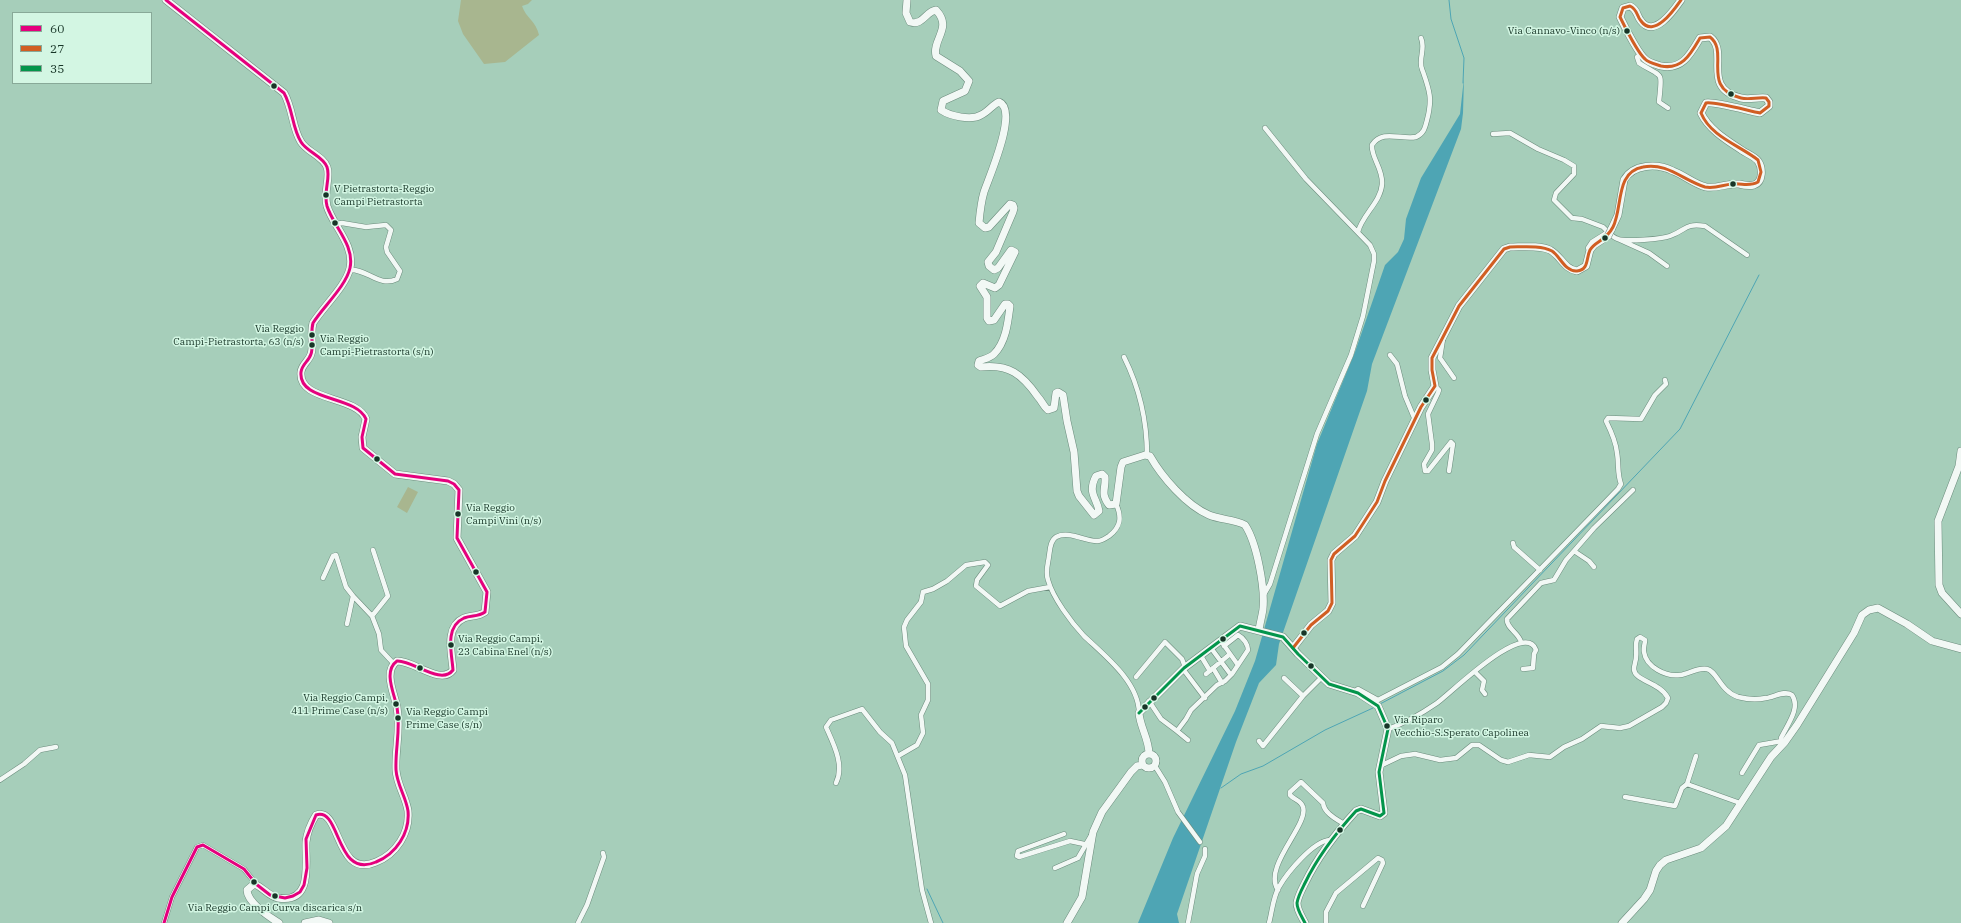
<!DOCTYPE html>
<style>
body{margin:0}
#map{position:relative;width:1961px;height:923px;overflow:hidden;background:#a6ceba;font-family:"IBM Plex Serif",serif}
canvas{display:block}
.legend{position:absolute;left:12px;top:12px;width:140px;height:72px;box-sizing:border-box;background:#d3f6e3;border:1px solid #88a998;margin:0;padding:5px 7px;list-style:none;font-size:12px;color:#173527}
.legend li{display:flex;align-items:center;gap:8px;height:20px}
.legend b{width:20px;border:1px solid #88a998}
</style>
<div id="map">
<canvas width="1961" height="923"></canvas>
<ul class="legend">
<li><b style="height:5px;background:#e5007d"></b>60</li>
<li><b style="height:5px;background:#d15e23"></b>27</li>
<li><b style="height:5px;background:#03954b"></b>35</li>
</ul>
</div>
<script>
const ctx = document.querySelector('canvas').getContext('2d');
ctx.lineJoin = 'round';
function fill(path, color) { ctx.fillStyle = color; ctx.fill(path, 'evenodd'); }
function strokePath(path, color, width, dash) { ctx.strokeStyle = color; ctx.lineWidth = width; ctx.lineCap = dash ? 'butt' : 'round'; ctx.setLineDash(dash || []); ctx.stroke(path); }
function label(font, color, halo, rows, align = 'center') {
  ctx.font = font + ' "IBM Plex Serif",serif'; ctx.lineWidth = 3; ctx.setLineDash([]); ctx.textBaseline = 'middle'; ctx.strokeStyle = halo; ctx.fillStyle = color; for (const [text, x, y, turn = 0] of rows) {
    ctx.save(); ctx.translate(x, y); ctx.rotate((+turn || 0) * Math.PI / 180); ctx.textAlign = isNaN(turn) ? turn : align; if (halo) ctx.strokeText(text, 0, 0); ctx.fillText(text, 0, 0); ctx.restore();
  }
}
const green = new Path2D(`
 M 461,0 L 532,0 L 528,4 L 522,6 C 526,18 536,21 539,35 L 505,62 L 484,64 L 463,34 L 458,21 Z
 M 408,487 L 418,492 L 407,513 L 397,507 Z`);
const water = new Path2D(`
 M 1464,78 L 1463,113 L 1461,129 L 1372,364 L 1367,391 L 1279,644 L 1276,665 L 1259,683 L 1236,742 L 1177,914 L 1179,923 L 1138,923 L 1173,838 L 1235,711 L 1255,661 L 1317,444 L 1355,352 L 1385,265 L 1398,252 L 1404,239 L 1406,219 L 1421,178 L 1460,114 Z`);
const stream = new Path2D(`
 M 1449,0 L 1451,19 L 1464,58 L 1463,83
 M 1380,704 L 1443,671 L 1464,655 L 1680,429 L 1759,275
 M 1221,788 L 1241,774 L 1263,766 L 1325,730 L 1373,708
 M 927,889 L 943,923`);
const street = new Path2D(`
 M 1641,54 L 1637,57 L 1639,63 C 1664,79 1662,69 1659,102 L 1668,108
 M 1493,134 L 1510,133 L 1538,149 L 1564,160 L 1574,166 L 1574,174 L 1556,193 L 1554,200 L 1572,218 L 1582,219 L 1603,227 L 1608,232
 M 336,224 L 342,223 L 366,227 L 386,225 L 391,230 L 386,247 L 387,252 L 400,271 L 397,279 C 379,288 367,268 349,270
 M 1358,232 C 1362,215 1381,202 1382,184 C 1383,168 1371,158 1372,145 C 1382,129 1401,140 1416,137 C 1424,133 1425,128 1427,120 C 1433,98 1429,89 1422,69 C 1418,59 1426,48 1421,38
 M 1618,239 L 1649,253 L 1667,266
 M 1590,250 L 1588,248 L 1592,242 L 1608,232 C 1610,234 1614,238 1618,239 C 1626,242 1662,239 1670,236 C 1687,230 1684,223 1705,226 L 1747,255
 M 1443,339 L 1440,358 L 1454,378
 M 1390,355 L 1397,364 L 1405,396 L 1415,420
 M 1124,357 C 1139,387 1147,421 1147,455
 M 1435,386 L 1439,390 L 1438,393 L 1428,414 L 1432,444 L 1432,450 L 1424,464 L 1425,471 L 1428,471 L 1451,442 L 1453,444 L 1449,471
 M 1116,504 C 1122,517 1121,527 1109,536 C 1106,538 1101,541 1098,541 C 1086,542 1069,530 1056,537 C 1050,541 1050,550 1049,556 C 1048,565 1045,571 1048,580 C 1053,598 1071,622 1084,636 C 1104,655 1139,682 1139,713
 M 1513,543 L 1514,547 L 1540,570
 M 373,550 L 388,596 L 372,616 L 379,634 L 381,650 L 394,664
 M 1574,551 L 1594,528 L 1633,490
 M 323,578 L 333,556 L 336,555 L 346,587 L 353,596 L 372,616
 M 1263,596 L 1270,584 L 1317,434 L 1351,355 L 1363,316 L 1374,261 L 1374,254 L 1370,245 L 1306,179 L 1265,128
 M 347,624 L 353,596
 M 1521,642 C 1519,633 1506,628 1507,619 L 1541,583 L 1554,580 L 1566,560 L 1574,551 L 1589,561 L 1594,567
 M 1223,644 L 1238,665
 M 1211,648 L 1231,675
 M 1201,656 L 1210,671
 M 1213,668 L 1222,683
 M 1183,669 L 1205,698
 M 1475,672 L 1484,681 L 1482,690 L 1485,694
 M 1206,674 L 1230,654
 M 1136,677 L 1165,642 L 1182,659 L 1185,667
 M 1284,678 L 1303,696
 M 1354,692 L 1358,689 L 1378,700 L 1442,667 L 1458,654 L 1618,489 L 1621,484 C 1617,474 1619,464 1617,453 C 1616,442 1611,431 1606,421 L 1608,418 L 1641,419 L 1655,395 L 1666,384 L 1665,380
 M 1149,701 L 1161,719 L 1177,731
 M 1388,729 C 1406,723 1421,714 1437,703 C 1450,694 1525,619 1536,650 L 1534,654 L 1533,668 L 1523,669
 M 1188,740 L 1177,731 L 1186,719 L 1191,710 L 1217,685 L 1225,681 L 1232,674 L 1248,650 C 1248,645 1244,638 1238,635 L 1224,646
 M 1259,741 L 1263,746 L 1303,696 L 1322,677
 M 898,756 L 917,745 L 923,733 L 921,715 L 928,700 L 928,684 L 906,646 L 904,627 L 907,620 L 921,602 L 923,592 L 933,589 L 947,581 L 966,565 L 985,562 L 988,565 L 977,580 L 976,586 L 1000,606 L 1028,591 L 1050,587
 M 1155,766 L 1165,782 L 1178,812 L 1200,842
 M 1380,766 L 1401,756 L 1415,754 L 1440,760 L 1456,758 L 1472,745 L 1479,745 L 1501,760 L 1508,762 L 1529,755 L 1550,757 L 1564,747 L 1582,739 L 1601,726 L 1620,728 L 1629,726 L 1662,707 L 1666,703 L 1668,698 C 1660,682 1634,681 1634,669 C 1634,665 1636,661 1636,657 C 1637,651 1635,645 1637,639 L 1640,637 L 1645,640 C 1645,644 1643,649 1644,652 C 1646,667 1666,677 1680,675 C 1689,674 1698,667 1707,669 C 1717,671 1720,691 1738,697 C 1746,699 1757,700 1766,698 C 1774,697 1785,690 1792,695 C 1801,708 1787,725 1781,738 L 1783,743
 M 1742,773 L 1759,745 L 1782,741
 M 0,780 L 24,764 L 40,750 L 56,747
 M 836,783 C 845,765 833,743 826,727 L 831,720 L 862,709 L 880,732 L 892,743 L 905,775 L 922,890 L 931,923
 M 1687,784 L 1740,803
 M 1625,797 L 1675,806 L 1682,788 L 1687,784 L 1696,756
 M 1064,834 L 1018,851 L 1017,856 L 1019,857 L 1070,841 L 1084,844
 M 1055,868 L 1078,858 L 1092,834
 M 1278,890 C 1262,867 1309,825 1303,807 C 1301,800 1294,800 1290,795 L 1290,792 L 1301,782 L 1323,803 C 1324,813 1336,819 1344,824
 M 164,923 L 172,897 L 197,847 L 203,845 L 244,869 L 256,884
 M 578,923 L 587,905 L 604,857 L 603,853
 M 1188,923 L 1197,874 L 1205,856 L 1205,849
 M 1269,923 C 1272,912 1273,897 1279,887 C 1287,873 1313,841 1330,840
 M 1326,923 L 1326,912 L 1336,893 L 1378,858 L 1382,860 L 1383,863 L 1363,906`);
const secondary = new Path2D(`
 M 166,0 L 284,93 C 293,109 292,128 301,142 C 307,152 323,156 327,167 C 331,178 323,191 327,206 C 333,226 355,245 350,268 C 346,286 323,307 313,323 C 310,334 314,346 311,354 C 309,361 302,364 301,372 C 298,402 356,395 366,419 L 362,437 L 363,448 L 395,474 L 448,481 L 454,484 L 459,490 L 457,538 L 487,592 L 485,612 C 478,617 472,615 464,618 C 444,627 452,654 453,670 C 441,686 413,660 397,661 C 383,671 394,693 397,707 C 401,730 395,748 396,770 C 397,785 406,797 408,811 C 410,833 396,854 376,862 C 335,880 341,806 316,815 C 311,823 307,833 306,842 C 305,862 314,904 278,898 C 268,896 263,887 254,884 L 247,890 C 247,902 269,917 279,923
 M 907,0 L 906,13 L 910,22 C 923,26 926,11 936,10 C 953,28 932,39 936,56 L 960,71 L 969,81 L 965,91 L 943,101 L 941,110 C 950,116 971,121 981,115 C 988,112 992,105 999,102 C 1019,110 989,177 984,192 C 981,202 980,212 979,223 L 985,228 L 989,227 L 1010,204 L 1013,205 L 1014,208 L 1013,212 L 996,252 L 988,262 L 989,266 L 994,270 L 998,268 L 1011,250 L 1015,252 L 999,285 L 995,288 L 983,283 L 980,286 L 987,297 L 987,318 L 989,321 L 994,320 L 1005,304 L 1008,304 L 1010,306 C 1008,322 1006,342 994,354 C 990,358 984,359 979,361 L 978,365 L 981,367 C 1009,364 1022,374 1038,397 C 1042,401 1043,406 1048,410 L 1054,408 L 1056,393 L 1058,392 L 1063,395 L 1067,421 L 1074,452 L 1077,491 L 1079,496 L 1094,515 L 1099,511 C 1097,498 1087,493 1096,476 L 1102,474 L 1105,477 C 1106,489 1100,493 1109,505 L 1116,504 L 1121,467 L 1123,462 L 1145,455 L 1150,456 C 1162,477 1186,505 1209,515 C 1221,520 1234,519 1245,525 C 1257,543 1265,588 1263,609 C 1262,616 1260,623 1259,630
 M 1611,230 L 1618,215 L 1624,180 C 1633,164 1657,163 1673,171 C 1684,175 1694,184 1706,187 C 1717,189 1727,183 1739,184 C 1743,185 1749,186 1754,185 C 1763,182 1763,168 1758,161 C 1755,157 1748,154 1743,151 C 1728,141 1709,130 1701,113 L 1706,103 C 1714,101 1749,111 1760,113 L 1769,106 L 1769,102 L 1766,98 C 1758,97 1749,100 1741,98 C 1700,88 1730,52 1710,37 L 1700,38 C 1690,55 1682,70 1661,66 C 1655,64 1649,63 1645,59 C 1637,52 1625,27 1620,17 L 1623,8 L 1630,6 C 1638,10 1636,15 1641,21 C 1654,39 1674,10 1681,0
 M 1961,451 L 1959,466 L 1938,521 L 1939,585 L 1942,593 L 1961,614
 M 1293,648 L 1311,625 L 1328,611 L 1332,603 L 1331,560 L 1334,554 L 1355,536 L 1377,502 L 1385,481 L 1421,407 L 1435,386 L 1432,370 L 1432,358 L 1443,337 L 1459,306 L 1504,249 L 1510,247 C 1522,247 1540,245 1550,250 C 1561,256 1564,269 1577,271 L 1586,266 L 1590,250 L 1594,245 L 1608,236
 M1142 761a7 7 0 1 1 14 0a7 7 0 1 1-14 0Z
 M 1149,754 C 1149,739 1140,727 1139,713 L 1184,668 L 1240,626 L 1283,637 L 1298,654 L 1329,684 L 1358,693 L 1378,706 L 1388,729 L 1379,772 L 1384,813 L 1380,816 L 1361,809 L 1356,811 C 1335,834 1318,856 1305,883 C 1302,889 1298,896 1297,903 C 1297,910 1302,917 1305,923
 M 305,923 L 319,920 L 329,923
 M 1067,923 L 1082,897 L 1093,832 L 1102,812 L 1131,772 L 1137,766 L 1142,765
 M 1622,923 L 1644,899 L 1650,890 L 1656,871 L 1660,865 L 1666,860 L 1701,848 L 1726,826 L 1771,757 L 1785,742 L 1797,725 L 1854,633 L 1862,615 L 1869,610 L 1878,608 L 1907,624 L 1932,641 L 1961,649`);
const secondaryBridge = new Path2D(`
 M 1608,236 L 1611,230`);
const bus1 = new Path2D(`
 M 164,923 L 172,897 L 197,847 L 203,845 L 244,869 L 256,884 L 270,895 L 285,898 L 293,896 L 300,892 L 304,885 L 307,868 L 306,839 L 316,815 C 341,806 335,880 376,862 C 396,854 410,833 408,811 C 406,797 397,785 396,770 C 395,748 401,730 397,707 C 394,693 383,671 397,661 C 413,660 441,686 453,670 C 452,654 444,627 464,618 C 472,615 478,617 485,612 L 487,592 L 457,538 L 459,490 L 454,484 L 448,481 L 395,474 L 363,448 L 362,437 L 366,419 C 356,395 298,402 301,372 C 302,364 309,361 311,354 C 314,346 310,334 313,323 C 323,307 346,286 350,268 C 355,245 333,226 327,206 C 323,191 331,178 327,167 C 323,156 307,152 301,142 C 292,128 293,109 284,93 L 166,0`);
const bus2 = new Path2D(`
 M 1293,648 L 1311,625 L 1328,611 L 1332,603 L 1331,560 L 1334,554 L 1355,536 L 1377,502 L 1385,481 L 1421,407 L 1435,386 L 1432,370 L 1432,358 L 1443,337 L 1459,306 L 1504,249 L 1510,247 C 1522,247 1541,245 1552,251 C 1560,256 1565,272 1577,271 C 1589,270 1586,258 1590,250 C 1595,241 1606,241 1613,227 C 1623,207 1615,172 1643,167 C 1667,162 1684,181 1705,187 C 1715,189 1722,185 1732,184 C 1742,183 1749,187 1758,182 L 1761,172 L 1758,160 C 1739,145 1711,137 1701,113 L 1706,103 C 1714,101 1749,111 1760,113 L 1769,106 L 1769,102 L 1766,98 C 1758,97 1749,100 1741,98 C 1700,88 1730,52 1710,37 L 1700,38 C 1690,55 1682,70 1661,66 C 1655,64 1649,63 1645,59 C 1637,52 1625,27 1620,17 L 1623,8 L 1630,6 C 1638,10 1636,15 1641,21 C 1654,39 1674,10 1681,0`);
const bus3 = new Path2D(`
 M 1139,713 L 1184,668 L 1240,626 L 1283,637 L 1298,654 L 1329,684 L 1358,693 L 1378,706 L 1388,729 L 1379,772 L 1384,813 L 1380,816 L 1361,809 L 1356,811 C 1335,834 1318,856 1305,883 C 1302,889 1298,896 1297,903 C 1297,910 1302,917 1305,923`);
const markers = [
 [1627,31,3.5,"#173527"],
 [274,86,3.5,"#173527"],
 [1731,94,3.5,"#173527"],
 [1733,184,3.5,"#173527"],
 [326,195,3.5,"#173527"],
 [335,223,3.5,"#173527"],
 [1605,238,3.5,"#173527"],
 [312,335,3.5,"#173527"],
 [312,345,3.5,"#173527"],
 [1426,400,3.5,"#173527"],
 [377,459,3.5,"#173527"],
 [458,514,3.5,"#173527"],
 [476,572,3.5,"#173527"],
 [1304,633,3.5,"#173527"],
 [1223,639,3.5,"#173527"],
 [451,645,3.5,"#173527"],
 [1311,666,3.5,"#173527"],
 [420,668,3.5,"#173527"],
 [1154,698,3.5,"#173527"],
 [396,704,3.5,"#173527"],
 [1145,707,3.5,"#173527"],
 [398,718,3.5,"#173527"],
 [1387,726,3.5,"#173527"],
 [1340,830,3.5,"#173527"],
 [254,882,3.5,"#173527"],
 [275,896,3.5,"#173527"]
];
const busNames = [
 ["Via Cannavo-Vinco (n/s)",1620,31,"right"],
 ["V Pietrastorta-Reggio",334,189],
 ["Campi Pietrastorta",334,202],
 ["Via Reggio",304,329,"right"],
 ["Campi-Pietrastorta, 63 (n/s)",304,342,"right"],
 ["Via Reggio",320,339],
 ["Campi-Pietrastorta (s/n)",320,352],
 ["Via Reggio",466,508],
 ["Campi Vini (n/s)",466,521],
 ["Via Reggio Campi,",458,639],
 ["23 Cabina Enel (n/s)",458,652],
 ["Via Reggio Campi,",388,698,"right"],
 ["411 Prime Case (n/s)",388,711,"right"],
 ["Via Reggio Campi",406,712],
 ["Prime Case (s/n)",406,725],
 ["Via Riparo",1394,720],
 ["Vecchio-S.Sperato Capolinea",1394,733],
 ["Via Reggio Campi Curva discarica s/n",275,908,"center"]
];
fill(green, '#a8b68f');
fill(water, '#4ea5b4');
strokePath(stream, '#4ea5b4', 1);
strokePath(street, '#6b8b7c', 5.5);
strokePath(secondary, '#6b8b7c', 8);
strokePath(street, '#f2f8f5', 4.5);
strokePath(secondary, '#f2f8f5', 7);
strokePath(secondaryBridge, '#6b8b7c', 8, []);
strokePath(secondaryBridge, '#f2f8f5', 7);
strokePath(bus1, '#e5007d', 3);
strokePath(bus2, '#d15e23', 3);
strokePath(bus3, '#03954b', 3);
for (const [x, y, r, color] of markers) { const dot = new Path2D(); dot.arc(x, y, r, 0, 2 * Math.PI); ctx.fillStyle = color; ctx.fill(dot); strokePath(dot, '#d3f6e3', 1.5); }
label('10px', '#173527', '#d3f6e3', busNames, 'left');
</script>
